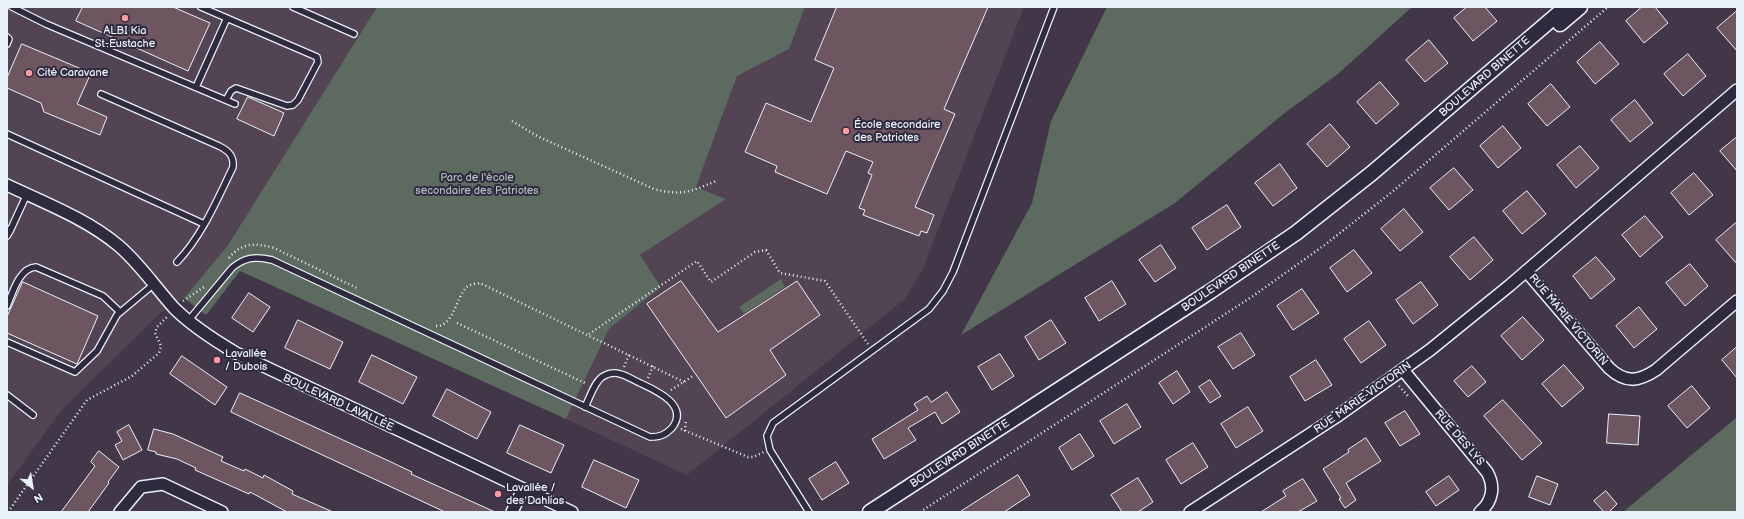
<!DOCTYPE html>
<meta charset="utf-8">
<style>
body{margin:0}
#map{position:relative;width:1744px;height:519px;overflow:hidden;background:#423748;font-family:"Balsamiq Sans",sans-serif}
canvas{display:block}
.frame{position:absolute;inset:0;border:8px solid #e8f1f8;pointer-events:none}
.north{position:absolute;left:12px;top:467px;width:40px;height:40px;-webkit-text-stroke:3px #2f2a3d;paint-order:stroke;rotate:150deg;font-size:11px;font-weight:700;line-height:16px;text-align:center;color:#e8f1f8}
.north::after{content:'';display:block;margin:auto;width:14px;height:18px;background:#e8f1f8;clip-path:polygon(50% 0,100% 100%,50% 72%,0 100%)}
</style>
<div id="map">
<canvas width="1744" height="519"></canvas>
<div class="frame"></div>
<div class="north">N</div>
</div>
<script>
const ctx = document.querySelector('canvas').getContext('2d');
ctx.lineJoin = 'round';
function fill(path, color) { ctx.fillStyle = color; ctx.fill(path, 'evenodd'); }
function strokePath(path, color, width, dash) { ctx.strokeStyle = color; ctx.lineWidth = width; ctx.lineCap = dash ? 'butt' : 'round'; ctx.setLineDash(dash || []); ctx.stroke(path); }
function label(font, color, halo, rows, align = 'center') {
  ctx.font = font + ' "Balsamiq Sans",sans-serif'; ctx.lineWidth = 4; ctx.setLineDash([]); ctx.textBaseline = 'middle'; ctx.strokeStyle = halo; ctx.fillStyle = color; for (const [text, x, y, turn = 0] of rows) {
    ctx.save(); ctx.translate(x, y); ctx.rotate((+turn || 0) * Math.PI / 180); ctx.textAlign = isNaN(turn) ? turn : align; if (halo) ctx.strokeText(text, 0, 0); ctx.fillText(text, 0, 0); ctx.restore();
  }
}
const built = new Path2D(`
 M 7,7 L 377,7 L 228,245 L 184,298 L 159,314 L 61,411 L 7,485 Z
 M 805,7 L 1024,7 L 922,271 L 905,299 L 687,475 L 566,419 L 609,329 L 661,287 L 640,255 L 726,199 L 696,187 L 737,76 L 788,49 Z`);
const green = new Path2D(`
 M 377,7 L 805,7 L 789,49 L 737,76 L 696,187 L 726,199 L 640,255 L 661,287 L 609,329 L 566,419 L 240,271 L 206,315 L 184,298 L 228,245 Z
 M 1107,7 L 1412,7 L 1338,74 L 1286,112 L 1175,203 L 961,335 L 1032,203 L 1051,121 Z
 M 781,279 L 785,287 L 744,314 L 739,307 Z
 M 1737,417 L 1737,512 L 1623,512 Z`);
const building = new Path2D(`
 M 83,7 L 173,7 L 210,23 L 188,71 L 76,21 Z
 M 837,7 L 988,7 L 944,109 L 955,114 L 915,207 L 934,215 L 927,233 L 921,231 L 919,236 L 863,215 L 865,210 L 859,208 L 872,175 L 868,173 L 873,162 L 846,151 L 827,194 L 775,172 L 777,166 L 745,152 L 766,103 L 811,122 L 834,68 L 815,60 Z
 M 1467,7 L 1485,7 L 1497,21 L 1473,41 L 1454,18 Z
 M 1642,7 L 1655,7 L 1668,23 L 1644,43 L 1626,21 Z
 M 1737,11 L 1737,51 L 1717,28 Z
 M 1429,40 L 1448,63 L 1425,82 L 1406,60 Z
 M 1600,42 L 1619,64 L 1595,84 L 1577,62 Z
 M 22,44 L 91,73 L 77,104 L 107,117 L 100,135 L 44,112 L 41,103 L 7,88 L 7,78 Z
 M 1688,54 L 1706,76 L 1683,96 L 1664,74 Z
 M 1380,82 L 1399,104 L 1376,124 L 1357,102 Z
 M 1551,84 L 1570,107 L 1547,126 L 1528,104 Z
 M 248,97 L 284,113 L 274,136 L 237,119 Z
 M 1635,100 L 1653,123 L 1630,142 L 1611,120 Z
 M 1330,124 L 1350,147 L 1327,167 L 1307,144 Z
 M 1503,126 L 1521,148 L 1498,168 L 1480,146 Z
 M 1737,137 L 1737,171 L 1720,151 Z
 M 1580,146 L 1599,168 L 1576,188 L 1557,165 Z
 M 1280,164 L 1297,188 L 1273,206 L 1255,183 Z
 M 1454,168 L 1473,190 L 1449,210 L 1430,188 Z
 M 1694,173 L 1713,195 L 1689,215 L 1671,193 Z
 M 1527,191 L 1546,214 L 1522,234 L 1503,211 Z
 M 1227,205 L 1241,227 L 1207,250 L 1192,228 Z
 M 1404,209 L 1423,232 L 1400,251 L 1381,229 Z
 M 1645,216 L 1663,237 L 1640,257 L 1622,235 Z
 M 1737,222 L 1737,264 L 1716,240 Z
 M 1474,237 L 1493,260 L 1470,280 L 1450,257 Z
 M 1161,245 L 1176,268 L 1155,282 L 1139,260 Z
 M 1354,250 L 1372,273 L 1347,292 L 1330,268 Z
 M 1596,257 L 1615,279 L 1591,299 L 1573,276 Z
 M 1690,264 L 1708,286 L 1685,306 L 1666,283 Z
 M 681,281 L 718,332 L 797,281 L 820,315 L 770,350 L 786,375 L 726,418 L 647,304 Z
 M 1112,281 L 1126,304 L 1099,321 L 1085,298 Z
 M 23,282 L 98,316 L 77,364 L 7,333 L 7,317 Z
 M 1421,282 L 1438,305 L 1413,324 L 1396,300 Z
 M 1302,289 L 1319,313 L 1293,330 L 1277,306 Z
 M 249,293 L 270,307 L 253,332 L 232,318 Z
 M 1639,307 L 1657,329 L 1634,348 L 1616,326 Z
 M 1523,317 L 1544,340 L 1522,360 L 1501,336 Z
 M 298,320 L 343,342 L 330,369 L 285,348 Z
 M 1051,320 L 1066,343 L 1039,360 L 1025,337 Z
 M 1369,321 L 1386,345 L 1361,363 L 1344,339 Z
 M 1241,333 L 1255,355 L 1233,369 L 1218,347 Z
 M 1737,347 L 1737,378 L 1722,360 Z
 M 1000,354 L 1014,376 L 992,390 L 978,367 Z
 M 372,355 L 417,377 L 403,404 L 359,382 Z
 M 182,356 L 227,387 L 215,405 L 170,374 Z
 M 1316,360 L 1332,385 L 1305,401 L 1290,377 Z
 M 1564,365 L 1584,388 L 1562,407 L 1542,384 Z
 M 1472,366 L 1486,382 L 1468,397 L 1454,381 Z
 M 1177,371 L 1190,392 L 1173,404 L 1159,383 Z
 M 1210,380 L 1221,396 L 1210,403 L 1199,387 Z
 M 1692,386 L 1710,408 L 1687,428 L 1668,406 Z
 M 447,389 L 491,412 L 477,439 L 433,416 Z
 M 947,392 L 960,412 L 942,424 L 935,412 L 908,428 L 916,440 L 884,459 L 872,439 L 918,410 L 914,404 L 927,396 L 931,402 Z
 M 240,393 L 389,461 L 412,472 L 411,474 L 495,512 L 445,512 L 258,425 L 231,412 Z
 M 1503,400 L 1542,443 L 1522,460 L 1484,416 Z
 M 1127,404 L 1141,427 L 1114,444 L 1100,421 Z
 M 1248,407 L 1263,431 L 1236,448 L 1221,424 Z
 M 1405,411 L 1420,434 L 1400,446 L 1385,423 Z
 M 1609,414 L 1640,416 L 1638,445 L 1607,443 Z
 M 129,425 L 142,450 L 123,460 L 115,445 L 122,441 L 117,432 Z
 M 520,425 L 564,445 L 551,473 L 507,453 Z
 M 154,429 L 173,434 L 223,457 L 221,461 L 244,471 L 245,469 L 263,478 L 264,475 L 293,491 L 292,494 L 333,512 L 287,512 L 250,492 L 249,494 L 195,470 L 196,468 L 177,459 L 156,454 L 156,452 L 148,450 Z
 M 1080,434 L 1094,456 L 1072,470 L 1059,448 Z
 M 1366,438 L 1381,461 L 1346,483 L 1356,500 L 1345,508 L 1339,499 L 1341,498 L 1323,469 L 1349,452 L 1348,450 Z
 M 1193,443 L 1208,467 L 1181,484 L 1166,460 Z
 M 99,451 L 119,467 L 108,482 L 109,483 L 88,512 L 61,512 L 95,466 L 91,462 Z
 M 594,460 L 639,480 L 626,508 L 582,487 Z
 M 836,462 L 849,483 L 822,500 L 809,479 Z
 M 1018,475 L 1030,495 L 1004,512 L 960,512 Z
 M 1449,476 L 1459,490 L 1436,506 L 1426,492 Z
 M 1537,476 L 1558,484 L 1550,505 L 1529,497 Z
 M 1138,478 L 1153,502 L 1138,512 L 1122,512 L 1111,495 Z
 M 1303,479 L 1317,501 L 1298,512 L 1261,512 L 1286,496 L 1283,491 Z
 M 1606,491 L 1617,504 L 1609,512 L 1604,512 L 1594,501 Z`);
const path = new Path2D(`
 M 512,121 L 537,136 L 654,189 C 682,196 690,192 716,181
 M 229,258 C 242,242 256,243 274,248 L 359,289
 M 183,301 L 204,287
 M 457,323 L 587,384
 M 436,326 C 453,327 456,298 466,288 C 469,284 475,284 480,283 L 684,382
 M 589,334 L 697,261 L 711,282 L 755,252 L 766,250 L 780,273 L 825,281 L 868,344
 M 624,367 L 629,354
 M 648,378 L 653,366
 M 1399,386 L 1408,396
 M 671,390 L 693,376
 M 681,429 L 748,457 L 753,457 L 764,452
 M 685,431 L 686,420
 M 8,512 L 87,400 L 132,376 L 159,353 L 161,346 L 155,333 L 157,327 L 168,316
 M 920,512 L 1253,296 L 1326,244 L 1392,192 L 1608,7`);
const service = new Path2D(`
 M 12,7 L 46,24 L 235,104
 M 201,7 L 317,57 L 318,62 L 298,100 L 293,105 L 287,106 L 236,88 L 231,91 L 226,100
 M 293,7 L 354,34
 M 7,37 L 9,39 L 7,44
 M 196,87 L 227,18
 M 101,94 L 219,146 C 229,151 234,156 233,167 C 217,200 202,236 177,262
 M 7,134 L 204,224
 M 7,229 L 10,231 L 27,194
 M 7,236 L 10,231
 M 7,306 C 13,292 19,268 36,267 L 103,296 L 120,312
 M 188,321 L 232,268 C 245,257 256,256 272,260 L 650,437 C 660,437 665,435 672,428 C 690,405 655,390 640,383 C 633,380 626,375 620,374 C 614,372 607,374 602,377 C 594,383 590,397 585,407
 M 7,342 L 75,372 L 97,351 L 117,315 L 154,284
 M 7,395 L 33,415
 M 809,512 L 770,450 L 767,436 L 773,423 L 929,309 L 943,291 L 953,272 L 1054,7`);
const minor = new Path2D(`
 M 7,185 C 45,203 87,219 119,246 C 140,264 156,288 174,308 C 192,326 214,340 236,353 L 572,512
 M 1526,271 L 1609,368 C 1625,383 1638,382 1656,370 L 1737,301
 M 1403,370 L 1487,472 C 1495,486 1493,501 1480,512
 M 120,512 L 141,487 L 163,484 L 222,512
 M 512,512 L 523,489
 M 1190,512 L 1336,417 L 1430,350 L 1509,286 L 1737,90`);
const tertiary = new Path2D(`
 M 1560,24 L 1580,7
 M 870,512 L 1211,291 L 1296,233 L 1372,173 L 1566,7`);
const markers = [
 [125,18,4,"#ff9aa2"],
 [29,73,4,"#ff9aa2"],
 [846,131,4,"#ff9aa2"],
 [217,360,4,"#ff9aa2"],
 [498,494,4,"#ff9aa2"]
];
const poiNames = [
 ["ALBI Kia",125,31,"center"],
 ["St-Eustache",125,44,"center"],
 ["Cité Caravane",37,73],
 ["École secondaire",854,125],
 ["des Patriotes",854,138],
 ["Lavallée",225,354],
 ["/ Dubois",225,367],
 ["Lavallée /",506,488],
 ["des Dahlias",506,501]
];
const streetNames = [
 ["BOULEVARD BINETTE",1485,77,-41],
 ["BOULEVARD BINETTE",1231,277,-34],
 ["RUE MARIE VICTORIN",1568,320,50],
 ["RUE MARIE-VICTORIN",1363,398,-35],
 ["BOULEVARD LAVALLÉE",338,403,25],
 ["RUE DES LYS",1459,438,49],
 ["BOULEVARD BINETTE",960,454,-33]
];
const parkNames = [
 ["Parc de l'école",477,178],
 ["secondaire des Patriotes",477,191]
];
fill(built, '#524452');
fill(green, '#5c6a60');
fill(building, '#6e5660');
strokePath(building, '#e8f1f8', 1);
strokePath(service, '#e8f1f8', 8);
strokePath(minor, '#e8f1f8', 14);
strokePath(tertiary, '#e8f1f8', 17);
strokePath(path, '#e8f1f8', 2.5, [1, 3]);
strokePath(service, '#2f2a3d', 5.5);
strokePath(minor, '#2f2a3d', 11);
strokePath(tertiary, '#2f2a3d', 14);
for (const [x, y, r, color] of markers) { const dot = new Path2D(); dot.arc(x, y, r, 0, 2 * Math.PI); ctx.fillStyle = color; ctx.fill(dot); strokePath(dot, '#2f2a3d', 1.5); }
label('11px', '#e8f1f8', '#2f2a3d', poiNames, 'left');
label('11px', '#e8f1f8', '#2f2a3d', streetNames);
label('11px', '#b0bbbb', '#2f2a3d', parkNames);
</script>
